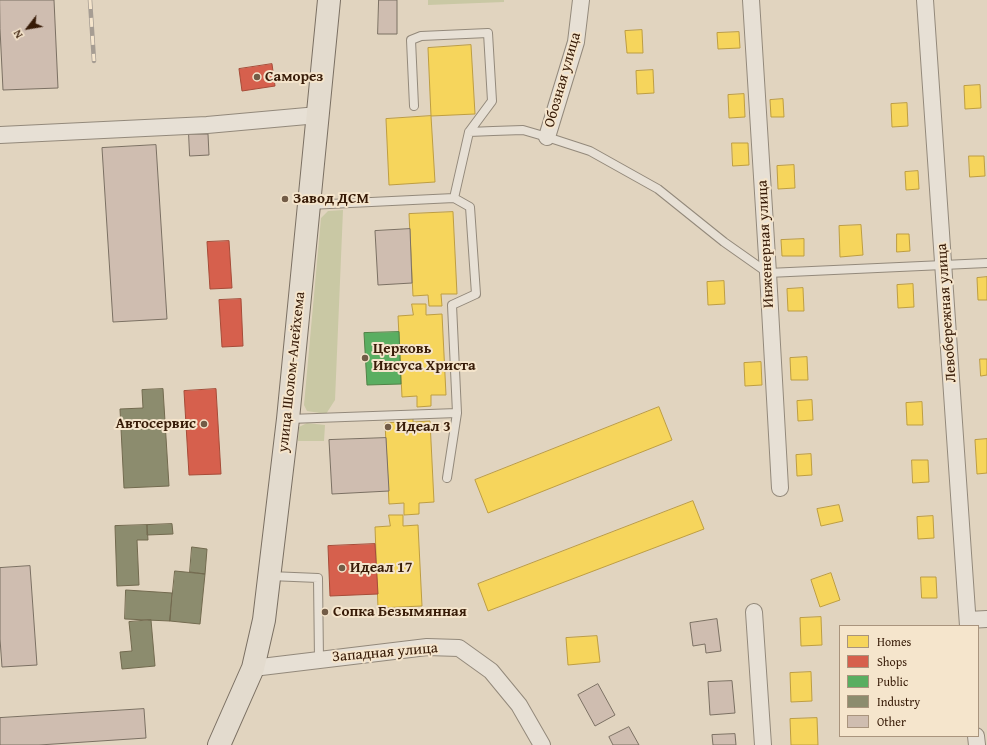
<!DOCTYPE html>
<meta charset="utf-8">
<style>
body{margin:0}
#map{position:relative;width:987px;height:745px;overflow:hidden;background:#e1d4bf;font-family:"Gentium Book Plus",serif}
canvas{display:block}
.legend{position:absolute;left:839px;top:625px;width:140px;height:112px;box-sizing:border-box;background:#f5e5cc;border:1px solid #a9947d;margin:0;padding:5px 7px;list-style:none;font-size:12px;color:#371b07}
.legend li{display:flex;align-items:center;gap:8px;height:20px}
.legend b{width:20px;border:1px solid #a9947d}
.north{position:absolute;left:8px;top:8px;width:40px;height:40px;-webkit-text-stroke:3px #f5e5cc;paint-order:stroke;rotate:239deg;font-size:11px;font-weight:700;line-height:16px;text-align:center;color:#371b07}
.north::after{content:'';display:block;margin:auto;width:14px;height:18px;background:#371b07;clip-path:polygon(50% 0,100% 100%,50% 72%,0 100%)}
</style>
<div id="map">
<canvas width="987" height="745"></canvas>
<ul class="legend">
<li><b style="height:11px;background:#f6d55c"></b>Homes</li>
<li><b style="height:11px;background:#d6604d"></b>Shops</li>
<li><b style="height:11px;background:#5aae61"></b>Public</li>
<li><b style="height:11px;background:#8c8c6e"></b>Industry</li>
<li><b style="height:11px;background:#cfbdb0"></b>Other</li>
</ul>
<div class="north">N</div>
</div>
<script>
const ctx = document.querySelector('canvas').getContext('2d');
ctx.lineJoin = 'round';
function fill(path, color) { ctx.fillStyle = color; ctx.fill(path, 'evenodd'); }
function strokePath(path, color, width, dash) { ctx.strokeStyle = color; ctx.lineWidth = width; ctx.lineCap = dash ? 'butt' : 'round'; ctx.setLineDash(dash || []); ctx.stroke(path); }
function label(font, color, halo, rows, align = 'center') {
  ctx.font = font + ' "Gentium Book Plus",serif'; ctx.lineWidth = 4; ctx.setLineDash([]); ctx.textBaseline = 'middle'; ctx.strokeStyle = halo; ctx.fillStyle = color; for (const [text, x, y, turn = 0] of rows) {
    ctx.save(); ctx.translate(x, y); ctx.rotate((+turn || 0) * Math.PI / 180); ctx.textAlign = isNaN(turn) ? turn : align; if (halo) ctx.strokeText(text, 0, 0); ctx.fillText(text, 0, 0); ctx.restore();
  }
}
const green = new Path2D(`
 M 428,0 L 504,0 L 504,2 L 428,5 Z
 M 343,210 L 335,400 L 326,414 L 307,411 L 304,405 L 321,218 L 328,211 Z
 M 307,423 L 325,425 L 324,441 L 298,441 L 299,427 Z`);
const homes = new Path2D(`
 M 642,30 L 643,53 L 627,53 L 625,31 Z
 M 739,32 L 740,48 L 718,49 L 717,33 Z
 M 471,45 L 475,114 L 431,116 L 428,48 Z
 M 653,70 L 654,93 L 637,94 L 636,71 Z
 M 980,85 L 981,108 L 965,109 L 964,86 Z
 M 744,94 L 745,117 L 729,118 L 728,95 Z
 M 783,99 L 784,117 L 771,117 L 770,100 Z
 M 907,103 L 908,126 L 892,127 L 891,104 Z
 M 431,116 L 435,182 L 389,185 L 386,119 Z
 M 732,143 L 748,143 L 749,165 L 733,166 Z
 M 969,156 L 984,156 L 985,176 L 970,177 Z
 M 794,165 L 795,188 L 778,189 L 777,166 Z
 M 918,171 L 919,189 L 906,190 L 905,172 Z
 M 453,212 L 457,294 L 441,294 L 442,306 L 429,306 L 428,295 L 413,296 L 409,214 Z
 M 861,225 L 863,255 L 840,257 L 839,226 Z
 M 897,234 L 909,234 L 910,251 L 897,252 Z
 M 804,239 L 804,256 L 782,256 L 781,240 Z
 M 987,277 L 987,300 L 978,300 L 977,278 Z
 M 724,281 L 725,304 L 708,305 L 707,282 Z
 M 913,284 L 914,307 L 898,308 L 897,285 Z
 M 803,288 L 804,311 L 788,311 L 787,289 Z
 M 412,304 L 426,304 L 426,315 L 442,314 L 446,395 L 431,395 L 431,406 L 417,407 L 417,396 L 402,397 L 398,316 L 413,315 Z
 M 807,357 L 808,380 L 791,380 L 790,358 Z
 M 980,359 L 987,359 L 987,375 L 981,376 Z
 M 761,362 L 762,385 L 745,386 L 744,363 Z
 M 812,400 L 813,420 L 798,421 L 797,401 Z
 M 922,402 L 923,425 L 907,425 L 906,403 Z
 M 659,407 L 672,440 L 488,513 L 475,480 Z
 M 413,411 L 413,422 L 430,421 L 434,502 L 419,503 L 419,514 L 404,515 L 404,503 L 389,504 L 385,423 L 399,422 L 399,412 Z
 M 987,439 L 987,473 L 977,474 L 975,440 Z
 M 811,454 L 812,475 L 797,476 L 796,455 Z
 M 912,460 L 928,460 L 929,482 L 913,483 Z
 M 693,501 L 704,529 L 488,611 L 478,584 Z
 M 839,505 L 843,521 L 821,526 L 817,509 Z
 M 389,515 L 403,515 L 403,526 L 418,525 L 422,606 L 378,608 L 375,527 L 390,526 Z
 M 933,516 L 934,538 L 918,539 L 917,517 Z
 M 831,573 L 840,600 L 820,607 L 811,580 Z
 M 921,577 L 936,577 L 937,598 L 922,598 Z
 M 821,617 L 822,645 L 801,646 L 800,618 Z
 M 597,636 L 600,662 L 568,665 L 566,638 Z
 M 811,672 L 812,701 L 791,702 L 790,673 Z
 M 817,718 L 818,745 L 791,745 L 790,719 Z`);
const shops = new Path2D(`
 M 272,64 L 275,86 L 242,91 L 239,69 Z
 M 229,241 L 232,288 L 210,289 L 207,242 Z
 M 241,299 L 243,346 L 222,347 L 219,300 Z
 M 216,389 L 221,474 L 189,475 L 184,391 Z
 M 375,544 L 378,594 L 330,596 L 328,546 Z`);
const public = new Path2D(`
 M 399,332 L 401,384 L 367,385 L 364,333 Z`);
const industry = new Path2D(`
 M 163,389 L 169,486 L 124,488 L 120,409 L 143,408 L 142,390 Z
 M 172,524 L 173,534 L 147,535 L 147,525 Z
 M 147,525 L 148,540 L 137,540 L 139,585 L 117,586 L 115,526 Z
 M 192,547 L 207,549 L 205,574 L 190,572 Z
 M 175,571 L 205,574 L 200,624 L 170,621 Z
 M 126,590 L 172,593 L 170,621 L 125,619 Z
 M 151,620 L 155,666 L 122,669 L 120,652 L 132,651 L 129,622 Z`);
const building = new Path2D(`
 M 0,0 L 54,0 L 58,88 L 3,90 L 0,29 Z
 M 379,0 L 397,0 L 397,34 L 378,34 Z
 M 189,134 L 208,134 L 209,155 L 190,156 Z
 M 156,145 L 167,319 L 113,322 L 102,148 Z
 M 410,229 L 412,283 L 378,285 L 375,231 Z
 M 386,438 L 389,491 L 332,494 L 329,440 Z
 M 30,566 L 37,665 L 2,667 L 0,639 L 0,568 Z
 M 717,619 L 721,651 L 706,653 L 705,644 L 693,646 L 690,623 Z
 M 732,681 L 735,713 L 710,715 L 708,682 Z
 M 598,684 L 615,715 L 595,726 L 578,695 Z
 M 144,709 L 146,738 L 39,745 L 0,745 L 0,718 Z
 M 629,727 L 639,745 L 613,745 L 609,737 Z
 M 735,734 L 736,745 L 713,745 L 712,735 Z`);
const lane = new Path2D(`
 M 414,106 L 411,40 L 421,36 L 488,33 L 492,101 L 469,132 L 454,198
 M 469,132 L 493,131 L 523,130 L 547,137 L 590,151 L 658,189 L 724,242 L 768,273 L 987,263
 M 289,419 L 457,413 L 452,305 L 476,294 L 470,207 L 454,198 L 309,205
 M 447,478 L 457,413
 M 270,576 L 318,578 L 319,660`);
const street = new Path2D(`
 M 751,0 L 768,273 L 780,488
 M 925,0 L 968,626
 M 0,135 L 207,125 L 318,115
 M 547,137 L 576,42 L 581,0
 M 754,612 L 763,745
 M 968,620 L 987,619
 M 253,668 L 427,647 L 459,648 L 491,671 L 519,705 L 542,745
 M 976,736 L 977,745`);
const primary = new Path2D(`
 M 219,745 L 253,668 L 264,620 L 288,419 L 329,0`);
const rail = new Path2D(`
 M 90,0 L 94,61`);
const markers = [
 [257,77,4,"#725c47"],
 [285,199,4,"#725c47"],
 [365,358,4,"#725c47"],
 [204,424,4,"#725c47"],
 [388,427,4,"#725c47"],
 [342,568,4,"#725c47"],
 [325,612,4,"#725c47"]
];
const poiNames = [
 ["Саморез",265,77],
 ["Завод ДСМ",293,199],
 ["Церковь",373,349],
 ["Иисуса Христа",373,366],
 ["Автосервис",196,424,"right"],
 ["Идеал 3",396,427],
 ["Идеал 17",350,568],
 ["Сопка Безымянная",333,612]
];
const streetNames = [
 ["Обозная улица",563,80,-74],
 ["Инженерная улица",766,244,-93],
 ["Левобережная улица",947,313,-94],
 ["улица Шолом-Алейхема",292,372,-84],
 ["Западная улица",385,653,-5]
];
fill(green, '#c9c8a4');
fill(homes, '#f6d55c');
strokePath(homes, '#bd9d42', 1);
fill(shops, '#d6604d');
strokePath(shops, '#a64b38', 1);
fill(public, '#5aae61');
strokePath(public, '#508246', 1);
fill(industry, '#8c8c6e');
strokePath(industry, '#726a4f', 1);
fill(building, '#cfbdb0');
strokePath(building, '#7b7063', 1);
strokePath(lane, '#93897b', 10);
strokePath(street, '#93897b', 18);
strokePath(primary, '#7b7063', 24);
strokePath(lane, '#e7e0d5', 8);
strokePath(street, '#e7e0d5', 16);
strokePath(primary, '#e3dbce', 22);
strokePath(rail, '#a69d93', 4.5);
strokePath(rail, '#f5e5cc', 3, [9]);
for (const [x, y, r, color] of markers) { const dot = new Path2D(); dot.arc(x, y, r, 0, 2 * Math.PI); ctx.fillStyle = color; ctx.fill(dot); strokePath(dot, '#f5e5cc', 1.5); }
label('bold 15px', '#371b07', '#f5e5cc', poiNames, 'left');
label('15px', '#371b07', '#f5e5cc', streetNames);
</script>
